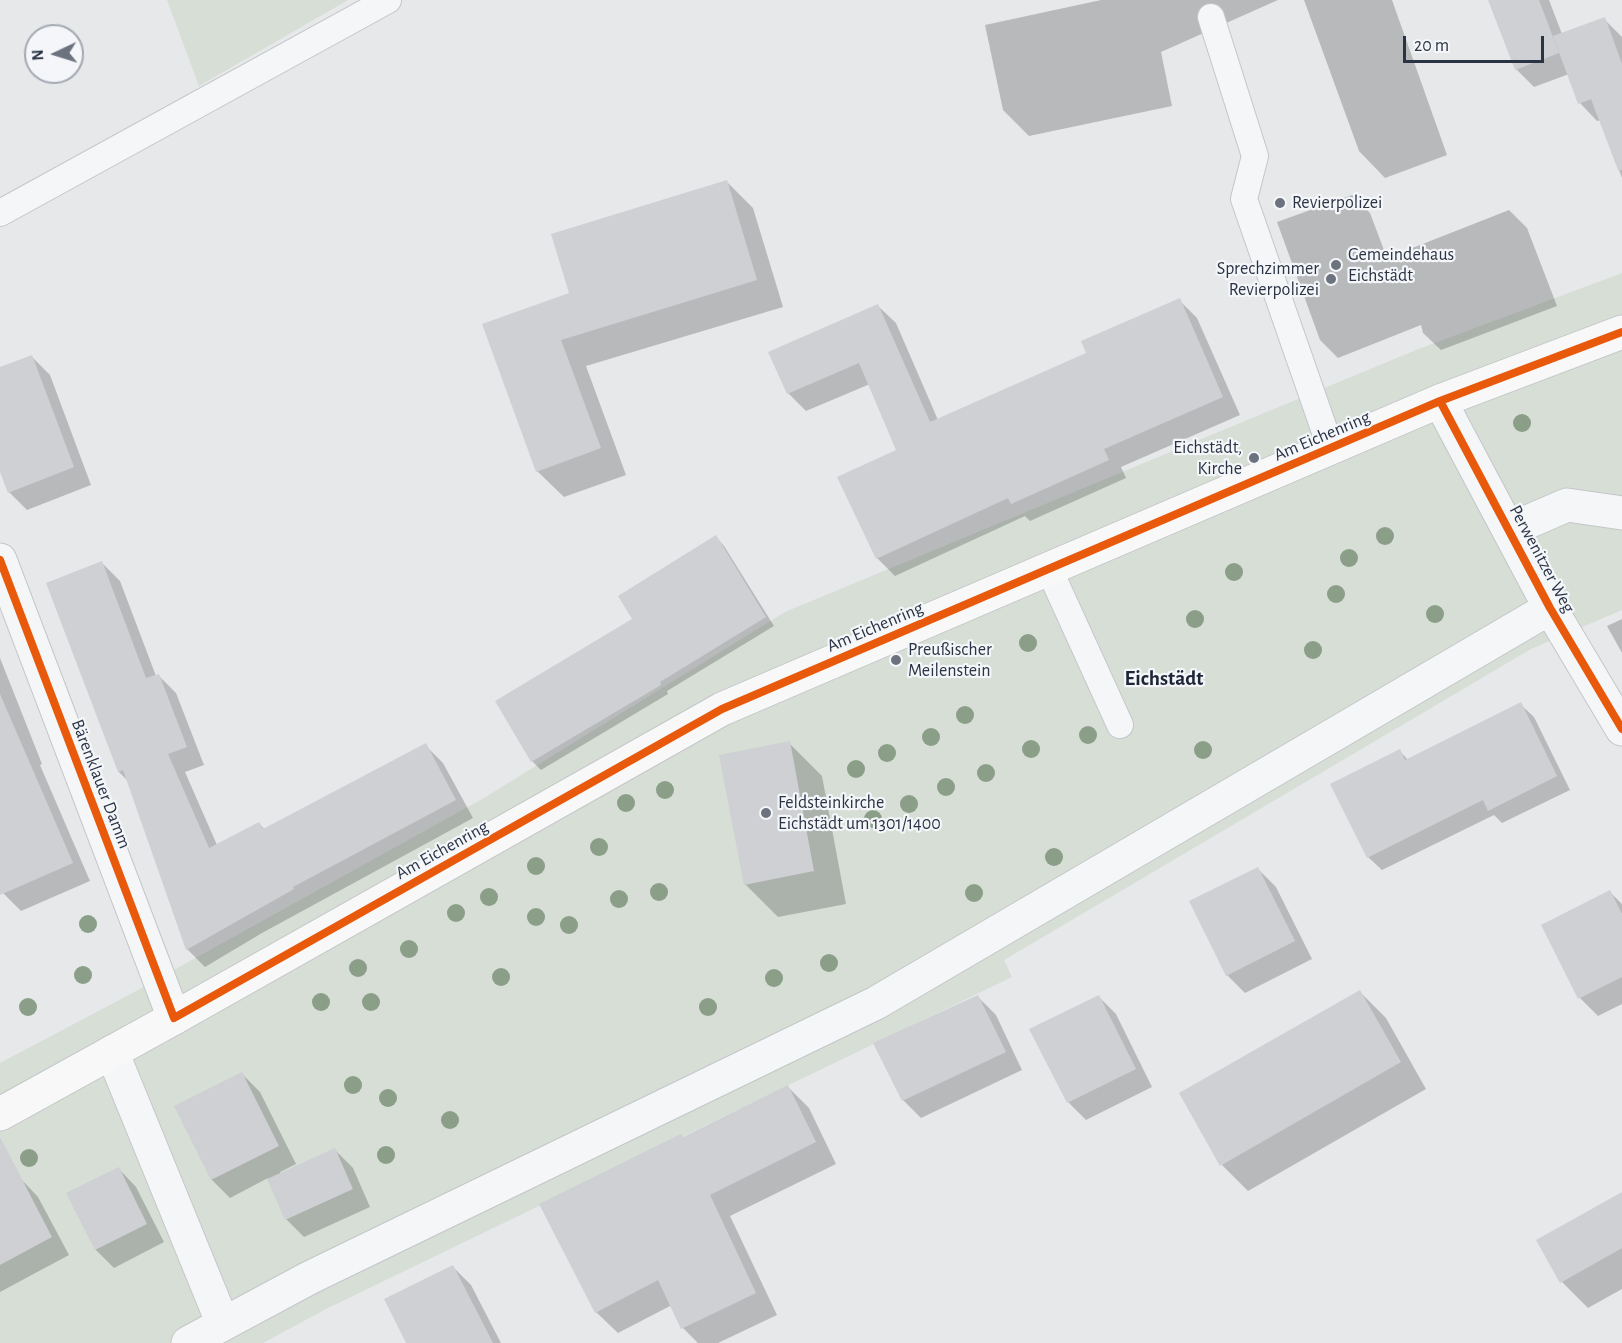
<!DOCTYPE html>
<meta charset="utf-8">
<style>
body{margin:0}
#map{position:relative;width:1622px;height:1343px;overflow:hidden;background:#e6e8ea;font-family:"Alegreya Sans",sans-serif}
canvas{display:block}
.north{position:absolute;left:24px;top:24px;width:60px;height:60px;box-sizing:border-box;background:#f4f6f9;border:2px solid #a4a8b1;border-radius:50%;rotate:266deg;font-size:16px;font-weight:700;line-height:24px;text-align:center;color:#2b3445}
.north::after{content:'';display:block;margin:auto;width:21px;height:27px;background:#6c737f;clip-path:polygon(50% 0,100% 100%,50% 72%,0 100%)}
.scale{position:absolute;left:1403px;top:36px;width:141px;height:27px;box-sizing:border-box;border:3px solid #2b3445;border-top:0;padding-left:8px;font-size:18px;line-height:21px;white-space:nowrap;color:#2b3445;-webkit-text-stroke:4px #f4f6f9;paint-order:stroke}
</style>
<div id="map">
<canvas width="1622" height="1343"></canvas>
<div class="north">N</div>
<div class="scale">20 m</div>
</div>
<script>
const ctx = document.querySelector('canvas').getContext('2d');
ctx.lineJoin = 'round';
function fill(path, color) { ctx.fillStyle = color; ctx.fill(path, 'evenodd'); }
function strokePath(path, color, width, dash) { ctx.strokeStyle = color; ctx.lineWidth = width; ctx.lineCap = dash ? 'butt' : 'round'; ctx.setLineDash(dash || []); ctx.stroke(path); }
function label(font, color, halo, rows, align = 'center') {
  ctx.font = font + ' "Alegreya Sans",sans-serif'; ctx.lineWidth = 4.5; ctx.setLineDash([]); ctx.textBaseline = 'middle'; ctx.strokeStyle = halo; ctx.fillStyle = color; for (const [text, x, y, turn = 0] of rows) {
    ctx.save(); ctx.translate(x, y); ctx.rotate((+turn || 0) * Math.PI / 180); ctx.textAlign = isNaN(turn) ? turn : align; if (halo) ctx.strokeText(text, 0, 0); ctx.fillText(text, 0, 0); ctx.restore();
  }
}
const green = new Path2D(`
 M 167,0 L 348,0 L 199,86 Z
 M 1622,273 L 1622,610 L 1531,649 L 1004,960 L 1012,977 L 326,1309 L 263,1343 L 0,1343 L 0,1063 L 127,996 L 484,798 L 785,612 L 1416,350 Z`);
const shadow = new Path2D(`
 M 1101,0 L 1278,0 L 1161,52 L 1172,106 L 1029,136 L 1003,110 L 985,25 Z
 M 1304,0 L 1392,0 L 1447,155 L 1385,178 L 1359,151 Z
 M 1490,0 L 1549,0 L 1562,34 L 1604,19 L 1622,37 L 1622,178 L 1601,120 L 1597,121 L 1580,103 L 1569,74 L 1534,87 L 1516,69 Z
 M 727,182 L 753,208 L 783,307 L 586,366 L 626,475 L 564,497 L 537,471 L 484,325 L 571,293 Z
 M 1352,195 L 1370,213 L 1387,258 L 1509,210 L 1527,228 L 1557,306 L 1441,350 L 1423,333 L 1421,325 L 1338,358 L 1320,340 L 1277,222 Z
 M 1179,300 L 1197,318 L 1240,415 L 1121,467 L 1126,478 L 1030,521 L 1025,516 L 895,576 L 877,558 L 898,451 L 870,384 L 806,411 L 788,393 L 878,306 L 896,323 L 938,420 L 1088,353 Z
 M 32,357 L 50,375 L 91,485 L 27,510 L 9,492 L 0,468 L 0,369 Z
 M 716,537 L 724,546 L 774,626 L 667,691 L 668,694 L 541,770 L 532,761 L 497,701 L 634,619 Z
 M 102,563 L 120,581 L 156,676 L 158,675 L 176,693 L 204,765 L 185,772 L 217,845 L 259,823 L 265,830 L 425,745 L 443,763 L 473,818 L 262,933 L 205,967 L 187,949 L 128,781 L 119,772 L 48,584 Z
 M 1622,619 L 1622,653 L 1607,626 Z
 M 0,658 L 42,764 L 40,765 L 90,881 L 21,911 L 3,893 L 0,886 Z
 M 1520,704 L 1534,717 L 1570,790 L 1502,823 L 1494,815 L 1382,870 L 1368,857 L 1400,751 L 1408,760 Z
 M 789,743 L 822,776 L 846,904 L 778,917 L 745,884 Z
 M 1258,869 L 1276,887 L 1312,959 L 1245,993 L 1227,975 Z
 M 1610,892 L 1622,904 L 1622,1004 L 1598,1016 L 1580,998 Z
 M 1360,992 L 1386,1018 L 1426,1089 L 1248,1191 L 1222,1165 Z
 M 1098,996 L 1116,1014 L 1152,1087 L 1086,1120 L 1068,1102 Z
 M 978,997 L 996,1015 L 1022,1070 L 921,1118 L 903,1100 Z
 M 242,1074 L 260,1092 L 296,1164 L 280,1172 L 281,1175 L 335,1150 L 353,1168 L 370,1207 L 304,1237 L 286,1219 L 268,1178 L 230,1198 L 212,1180 L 176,1106 Z
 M 788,1087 L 809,1108 L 836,1164 L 730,1216 L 777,1315 L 718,1343 L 698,1343 L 683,1328 L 672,1305 L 618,1333 L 596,1312 L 684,1138 Z
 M 119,1169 L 136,1187 L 164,1242 L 114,1268 L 96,1250 L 68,1194 Z
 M 21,1179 L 38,1197 L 69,1255 L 0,1292 L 0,1190 Z
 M 1622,1194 L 1622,1289 L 1588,1308 L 1562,1282 Z
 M 453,1267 L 471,1285 L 501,1343 L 407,1343 Z`);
const building = new Path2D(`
 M 1488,0 L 1539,0 L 1559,53 L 1515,70 Z
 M 1605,17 L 1622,64 L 1622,170 L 1618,170 L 1591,99 L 1578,104 L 1553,36 Z
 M 727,180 L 757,280 L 561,340 L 601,448 L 536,472 L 482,324 L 569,293 L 551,234 Z
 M 1180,298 L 1223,397 L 1104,449 L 1109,460 L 1011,504 L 1008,498 L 876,559 L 837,477 L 896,450 L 859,363 L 787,394 L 768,352 L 878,304 L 930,422 L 1086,353 L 1081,341 Z
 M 32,355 L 74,467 L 8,493 L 0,472 L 0,367 Z
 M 716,535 L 766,617 L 660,682 L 661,685 L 531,762 L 495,701 L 632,619 L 618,596 Z
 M 102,561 L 146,678 L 159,674 L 187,747 L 168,754 L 209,848 L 259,822 L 263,829 L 426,743 L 456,800 L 293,887 L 294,889 L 186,950 L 123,770 L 118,772 L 46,583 Z
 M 0,694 L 73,863 L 0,895 Z
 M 1521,702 L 1557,776 L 1488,811 L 1483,800 L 1367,858 L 1330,784 L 1400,749 L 1405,760 Z
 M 790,741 L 814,871 L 744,885 L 719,755 Z
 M 1258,867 L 1295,941 L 1226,976 L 1189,901 Z
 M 1610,890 L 1622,914 L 1622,977 L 1578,999 L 1541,925 Z
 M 1360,990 L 1401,1062 L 1220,1166 L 1179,1093 Z
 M 978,995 L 1006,1052 L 902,1101 L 873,1043 Z
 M 1099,995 L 1136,1069 L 1067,1103 L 1029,1029 Z
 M 242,1072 L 279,1146 L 211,1180 L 174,1106 Z
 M 788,1085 L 816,1142 L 710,1195 L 756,1293 L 681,1329 L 658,1280 L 595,1313 L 539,1204 L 681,1134 L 683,1137 Z
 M 0,1137 L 52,1237 L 0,1265 Z
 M 335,1148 L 353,1189 L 285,1220 L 267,1179 Z
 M 119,1167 L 147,1224 L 95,1250 L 66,1193 Z
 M 1622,1192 L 1622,1248 L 1560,1283 L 1536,1240 Z
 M 453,1265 L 493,1343 L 406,1343 L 384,1299 Z`);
const service = new Path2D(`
 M 1211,17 L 1255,156 L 1244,199 L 1331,449
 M 0,213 L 388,0
 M 1049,569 L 1120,725`);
const minor = new Path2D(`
 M 1440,401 L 1550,608 L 1622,729
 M 1509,530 L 1567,505 L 1622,513
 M 0,560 L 174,1018
 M 112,1052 L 223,1324
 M 188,1343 L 309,1278 L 876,1003 L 1550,608`);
const secondary = new Path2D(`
 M 0,1114 L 174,1018 L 722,709 L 1440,401 L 1622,332`);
const cycleway = new Path2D(`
 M 1440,401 L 1550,608 L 1622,729
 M 0,560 L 174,1018 L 722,709 L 1440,401 L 1622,332`);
const trees = [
 [1522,423],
 [1385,536],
 [1349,558],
 [1234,572],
 [1336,594],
 [1435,614],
 [1195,619],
 [1028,643],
 [1313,650],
 [965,715],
 [1088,735],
 [931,737],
 [1031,749],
 [1203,750],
 [887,753],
 [856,769],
 [986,773],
 [946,787],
 [665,790],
 [626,803],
 [909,804],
 [873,819],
 [599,847],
 [1054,857],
 [536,866],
 [659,892],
 [974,893],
 [489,897],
 [619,899],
 [456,913],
 [536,917],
 [88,924],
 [569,925],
 [409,949],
 [829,963],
 [358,968],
 [83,975],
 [501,977],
 [774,978],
 [321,1002],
 [371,1002],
 [28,1007],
 [708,1007],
 [353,1085],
 [388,1098],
 [450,1120],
 [386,1155],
 [29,1158]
];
const markers = [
 [1280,203,6,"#6c737f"],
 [1336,265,6,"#6c737f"],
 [1331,279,6,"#6c737f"],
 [1254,458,6,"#6c737f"],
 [896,660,6,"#6c737f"],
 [766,813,6,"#6c737f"]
];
const poiNames = [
 ["Revierpolizei",1292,203],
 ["Gemeindehaus",1348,255],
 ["Eichstädt",1348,276],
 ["Sprechzimmer",1319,269,"right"],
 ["Revierpolizei",1319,290,"right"],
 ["Eichstädt,",1242,448,"right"],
 ["Kirche",1242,469,"right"],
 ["Preußischer",908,650],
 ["Meilenstein",908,671],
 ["Feldsteinkirche",778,803],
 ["Eichstädt um 1301/1400",778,824]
];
const streetNames = [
 ["Am Eichenring",1322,436,-23],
 ["Perwenitzer Weg",1542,559,62],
 ["Am Eichenring",875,627,-23],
 ["Bärenklauer Damm",101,784,69],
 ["Am Eichenring",442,850,-29]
];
const quarterNames = [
 ["Eichstädt",1164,679]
];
fill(green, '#d6ded6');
fill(shadow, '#0003');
fill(building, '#ced0d3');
strokePath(service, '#c4c6c8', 28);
strokePath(minor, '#c4c6c8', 35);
strokePath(secondary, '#c4c6c8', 35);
strokePath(service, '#f5f6f7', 26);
strokePath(minor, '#f5f6f7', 33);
strokePath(secondary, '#f8f8f8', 33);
strokePath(cycleway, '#e8590c', 8);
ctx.fillStyle = '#8a9e88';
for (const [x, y] of trees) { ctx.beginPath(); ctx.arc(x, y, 9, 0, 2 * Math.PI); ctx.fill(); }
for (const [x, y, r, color] of markers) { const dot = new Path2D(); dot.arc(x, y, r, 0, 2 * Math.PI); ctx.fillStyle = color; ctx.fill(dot); strokePath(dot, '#f4f6f9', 2); }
label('18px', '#2b3445', '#f4f6f9', poiNames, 'left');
label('18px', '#2b3445', '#f4f6f9', streetNames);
label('bold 21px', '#1d2536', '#f4f6f9', quarterNames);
</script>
